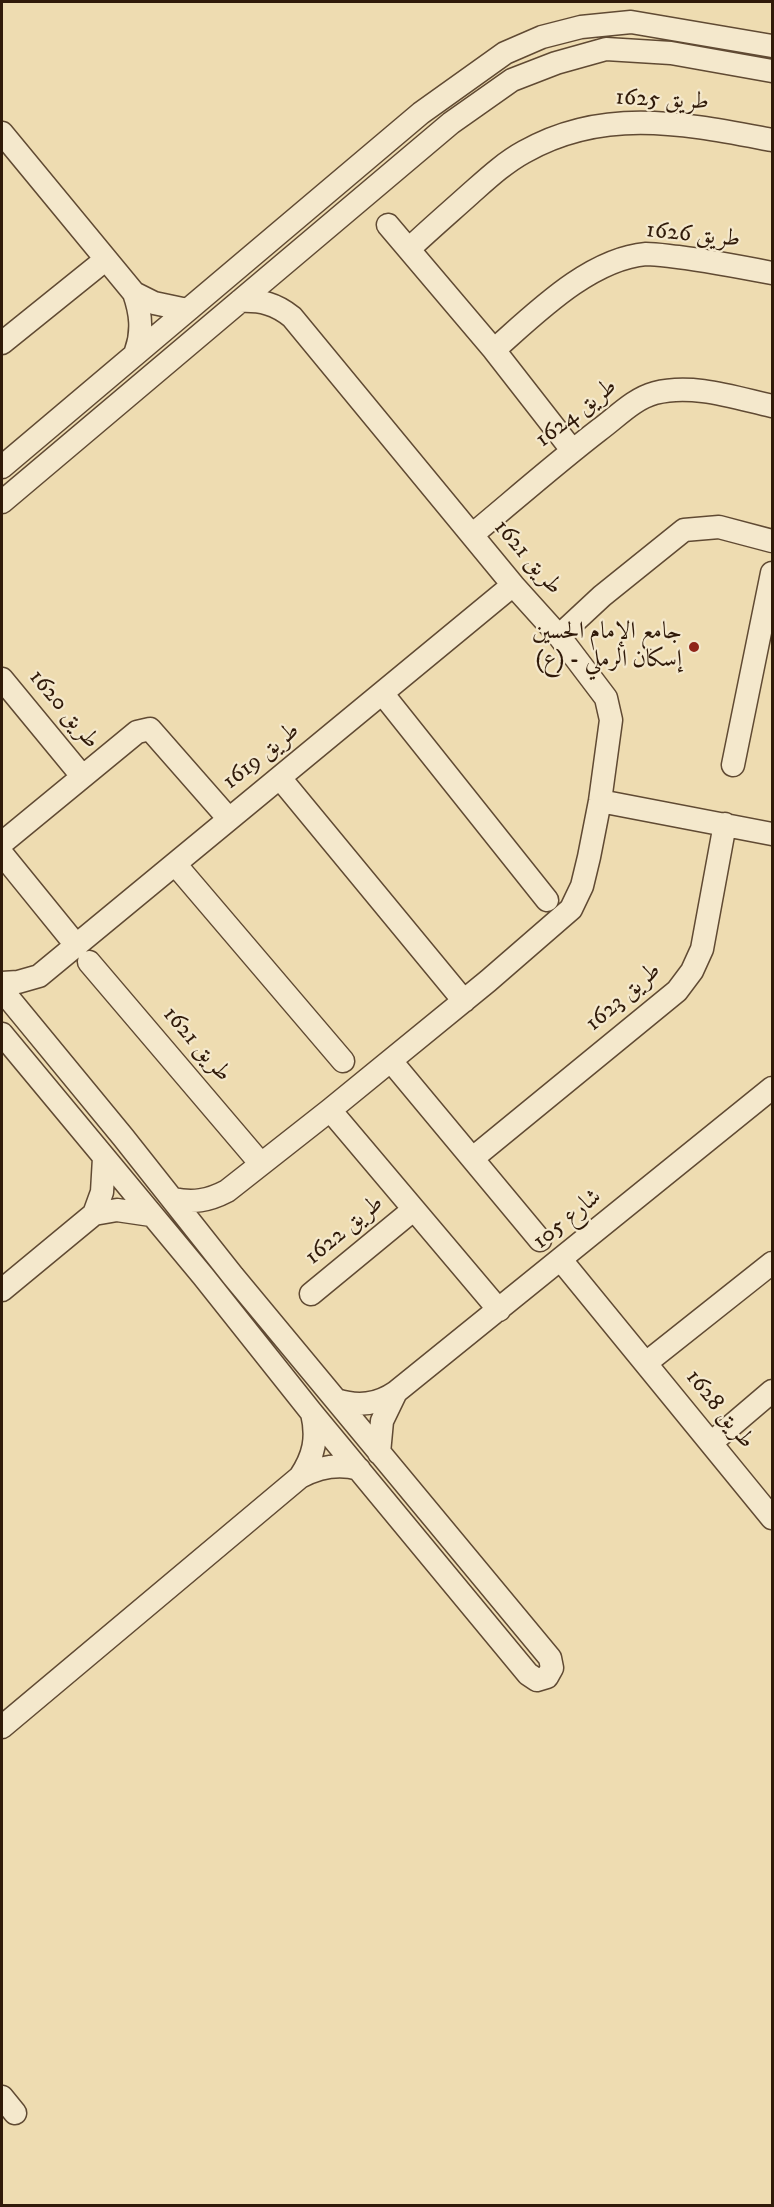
<!DOCTYPE html>
<meta charset="utf-8">
<style>
body{margin:0}
#map{position:relative;width:774px;height:2207px;overflow:hidden;background:#eedcb1;font-family:"IM FELL DW Pica",serif}
canvas{display:block}
.frame{position:absolute;inset:0;border:3px solid #301a09;pointer-events:none}
</style>
<div id="map">
<canvas width="774" height="2207"></canvas>
<div class="frame"></div>
</div>
<script>
const ctx = document.querySelector('canvas').getContext('2d');
ctx.lineJoin = 'round';
function strokePath(path, color, width, dash) { ctx.strokeStyle = color; ctx.lineWidth = width; ctx.lineCap = dash ? 'butt' : 'round'; ctx.setLineDash(dash || []); ctx.stroke(path); }
function label(font, color, halo, rows, align = 'center') {
  ctx.font = font + ' "IM FELL DW Pica",Amiri,serif'; ctx.lineWidth = 4.5; ctx.setLineDash([]); ctx.textBaseline = 'middle'; ctx.strokeStyle = halo; ctx.fillStyle = color; for (const [text, x, y, turn = 0] of rows) {
    ctx.save(); ctx.translate(x, y); ctx.rotate((+turn || 0) * Math.PI / 180); ctx.textAlign = isNaN(turn) ? turn : align; if (halo) ctx.strokeText(text, 0, 0); ctx.fillText(text, 0, 0); ctx.restore();
  }
}
const minor = new Path2D(`
 M 2,133 L 134,293 C 141,313 143,331 136,351
 M 388,225 L 494,350 L 572,450
 M 409,249 C 429,230 450,212 470,194 C 487,179 504,163 524,152 C 605,106 686,124 772,140
 M 134,293 L 154,303 L 187,310
 M 2,343 L 105,260
 M 494,350 C 535,314 589,259 646,254 C 656,254 668,256 678,257 C 710,261 741,267 772,273
 M 2,467 L 421,113 L 505,53 L 542,37 L 581,27 L 631,22 L 772,46
 M 2,502 L 451,123 L 512,80 L 556,63 L 606,49 L 671,53 L 772,71
 M 472,535 C 514,500 555,464 599,430 C 617,417 633,399 655,393 C 693,383 736,398 772,406
 M 559,636 L 602,596 L 684,530 L 719,527 L 772,541
 M 2,679 L 82,776
 M 382,693 L 547,900
 M 733,765 L 772,573
 M 280,778 L 464,1001
 M 600,801 L 772,834
 M 2,843 L 137,732 L 150,729 L 229,819
 M 2,854 L 76,945
 M 175,864 L 343,1061
 M 89,962 L 261,1164
 M 2,983 L 18,982 L 39,976 L 513,585
 M 2,990 L 123,1137 L 233,1276 L 550,1658 L 552,1668 L 547,1677 L 537,1680 L 528,1674 L 312,1413 L 203,1276 L 2,1034
 M 391,1061 L 540,1240
 M 330,1110 L 499,1310
 M 473,1158 L 677,991 L 692,971 L 702,949 L 725,824
 M 173,1199 C 193,1203 208,1201 227,1191 L 330,1110 L 488,981 L 571,909 L 582,886 L 589,857 L 600,801 L 611,720 L 606,698 L 559,636 L 513,585 L 292,317 C 276,304 261,300 240,301
 M 94,1214 L 117,1210 L 151,1215
 M 561,1260 L 772,1518
 M 2,1290 L 94,1214 L 102,1192 L 104,1158
 M 311,1294 L 413,1210
 M 646,1363 L 772,1263
 M 336,1400 C 358,1407 377,1405 396,1392 L 772,1088
 M 711,1443 L 772,1391
 M 379,1453 L 382,1421 L 396,1392
 M 300,1477 C 314,1456 318,1438 312,1413
 M 2,1727 L 300,1477 C 319,1467 338,1463 359,1469
 M 2,2097 L 15,2113`);
const markers = [
 [694,647,6,"#8f2418"]
];
const streetNames = [
 ["طريق 1625",662,101,3],
 ["طريق 1626",693,236,6],
 ["طريق 1624",577,414,-38],
 ["طريق 1621",527,558,49],
 ["طريق 1620",63,710,50],
 ["طريق 1619",262,757,-39],
 ["طريق 1623",624,998,-41],
 ["طريق 1621",196,1045,49],
 ["شارع 105",568,1220,-39],
 ["طريق 1622",345,1231,-40],
 ["طريق 1628",719,1410,51]
];
const poiNames = [
 ["جامع الإمام الحسين",682,633],
 ["(ع) - إسكان الرملي",682,661]
];
strokePath(minor, '#604a33', 25);
strokePath(minor, '#f4e8cc', 22);
for (const [x, y, r, color] of markers) { const dot = new Path2D(); dot.arc(x, y, r, 0, 2 * Math.PI); ctx.fillStyle = color; ctx.fill(dot); strokePath(dot, '#f4e8cc', 2); }
label('24px', '#301a09', '#f4e8cc', streetNames);
label('24px', '#301a09', '#f4e8cc', poiNames, 'right');
</script>
